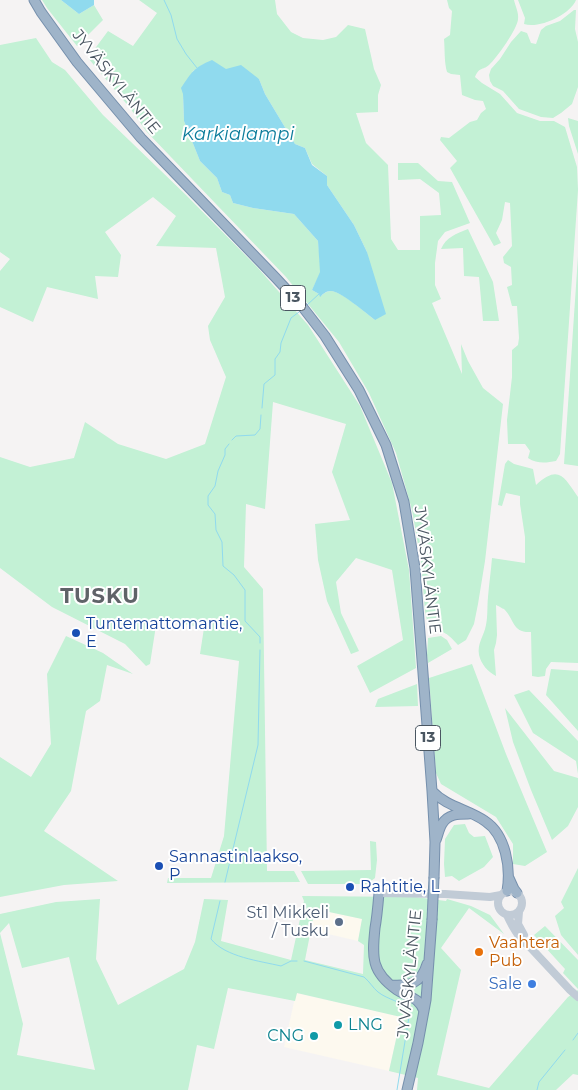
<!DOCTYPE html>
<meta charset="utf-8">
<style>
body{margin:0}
canvas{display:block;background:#f5f3f3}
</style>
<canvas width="578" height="1090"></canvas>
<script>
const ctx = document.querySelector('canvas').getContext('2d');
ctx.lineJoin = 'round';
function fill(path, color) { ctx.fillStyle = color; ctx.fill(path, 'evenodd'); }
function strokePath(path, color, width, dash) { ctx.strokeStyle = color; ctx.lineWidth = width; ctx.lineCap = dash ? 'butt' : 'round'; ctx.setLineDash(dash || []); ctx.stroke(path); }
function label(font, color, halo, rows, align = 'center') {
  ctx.font = font + ' Montserrat,sans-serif'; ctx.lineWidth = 4; ctx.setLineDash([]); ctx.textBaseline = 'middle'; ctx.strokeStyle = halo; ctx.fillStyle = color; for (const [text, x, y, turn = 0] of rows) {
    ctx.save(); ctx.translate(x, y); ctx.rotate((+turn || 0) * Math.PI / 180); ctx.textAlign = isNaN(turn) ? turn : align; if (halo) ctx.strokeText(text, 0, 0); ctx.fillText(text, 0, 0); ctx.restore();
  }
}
const commercial = new Path2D(`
 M 315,909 L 362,919 L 358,941 L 311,930 Z
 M 296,993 L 401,1017 L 389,1071 L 284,1047 Z`);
const green = new Path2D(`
 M 42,0 L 61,0 L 79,14 L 94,5 L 103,20 L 77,46 L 47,8 Z
 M 139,0 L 275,0 L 277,14 L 291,32 L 303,38 L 323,40 L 336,37 L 348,25 L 365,29 L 374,69 L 381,85 L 378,95 L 378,112 L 356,113 L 366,143 L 388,165 L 391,239 L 398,250 L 420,250 L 420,216 L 441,215 L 439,193 L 420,179 L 398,180 L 398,163 L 418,163 L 438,181 L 452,182 L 470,223 L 445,232 L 438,241 L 435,263 L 435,285 L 441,299 L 432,303 L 462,374 L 461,344 L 468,361 L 483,388 L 503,404 L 485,561 L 478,604 L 474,624 L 466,640 L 458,645 C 448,634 444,630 429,630 L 425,611 L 421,562 L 412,510 L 396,453 L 369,393 L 339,342 L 286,277 L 146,131 L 130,108 L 88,58 L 108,31 L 133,46 L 157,13 ZM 204,64 L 259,79 L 265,94 L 295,144 L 305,148 L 312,164 L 327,176 L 327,185 L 354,225 L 367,252 L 375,320 C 366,313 341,291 331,291 C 327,291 323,294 321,296 L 319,294 L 312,290 L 321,272 L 318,241 L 294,214 L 253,208 L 233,203 L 230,195 L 222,192 L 217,178 L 200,161 L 184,121 L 183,94 L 193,71 Z
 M 447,0 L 514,0 C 515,5 519,13 518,19 C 518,28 496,59 489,65 C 482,71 480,66 475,77 L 482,83 L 500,94 L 517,113 L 540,121 L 554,121 L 565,127 L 577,167 L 578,190 L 560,454 L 556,461 C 546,463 537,464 528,458 L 530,451 L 525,444 L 508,444 L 507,420 L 512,377 L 512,350 L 518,345 L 519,338 L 517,306 L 512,306 L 507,287 L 512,285 L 511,267 L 504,263 L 503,257 L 512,246 L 510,203 L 505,202 L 502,220 L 496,233 L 501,243 L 494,246 L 450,168 L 457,161 L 440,140 L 441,137 L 449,138 L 470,122 L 477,120 L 481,113 L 486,109 L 483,101 L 475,100 L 462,95 L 460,75 L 451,74 L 447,72 C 444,61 445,50 444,39 L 450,35 L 452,11 L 449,8 Z
 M 518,0 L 576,0 C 570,15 539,29 524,24 L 525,18 Z
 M 574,10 L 576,10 L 575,29 L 578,42 L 578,87 L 572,104 L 561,113 L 553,118 L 541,117 L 519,109 L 503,91 L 493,86 L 490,81 L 489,75 L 491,69 L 500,59 L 511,42 L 521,31 L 527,33 L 531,43 L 536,44 L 541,30 L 546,26 L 560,21 Z
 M 36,38 L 52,62 L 65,70 L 103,115 L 186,195 L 258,268 L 308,325 L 360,406 L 392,483 L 409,570 L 416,668 L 370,693 L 357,666 L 403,640 L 392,570 L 356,558 L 336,582 L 341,613 L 359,651 L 351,654 L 327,601 L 318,560 L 315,524 L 350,520 L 332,472 L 346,424 L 273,402 L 265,509 L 246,504 L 244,567 L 263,589 L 267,871 L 294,871 L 300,882 L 167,883 L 168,878 L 211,878 L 224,836 L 239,661 L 200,654 L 204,628 L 157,619 L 150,664 L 146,666 L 125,644 L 52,607 L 0,568 L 0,457 L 30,467 L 74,458 L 85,422 L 118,444 L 166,459 L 205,444 L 226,377 L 210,340 L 208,326 L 225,297 L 216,248 L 156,246 L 176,216 L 153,197 L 105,232 L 121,255 L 118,277 L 95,276 L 98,299 L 47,287 L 33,322 L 0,307 L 0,271 L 10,259 L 0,252 L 0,45 Z
 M 568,118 L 578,121 L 578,154 L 569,126 Z
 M 468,229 L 493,282 L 499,321 L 483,321 L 479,277 L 464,276 L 463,248 L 441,249 C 446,237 456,234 468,229 Z
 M 578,256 L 578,466 L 564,464 Z
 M 508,460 L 514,464 L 533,469 L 536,485 C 559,464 564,477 578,497 L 578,663 L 551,662 L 546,669 L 545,676 L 538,677 L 532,676 L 531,632 C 512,633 515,620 504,609 C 503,609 497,605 496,605 L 497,635 L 496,643 L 494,650 L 496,676 C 488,672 481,664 479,655 C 477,643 484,636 486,625 C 488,616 487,606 488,597 C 489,584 491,571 492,558 L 525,563 L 525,537 L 520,504 L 520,496 L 506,493 L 502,506 L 498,505 L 505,464 Z
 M 66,636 L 103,653 L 133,674 L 107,665 L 100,701 L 86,711 L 71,791 L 44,831 L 118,881 L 64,885 L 0,897 L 0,757 L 31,777 L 51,744 L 47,674 Z
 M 441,636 L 447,640 L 452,649 L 428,663 L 427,655 L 428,638 Z
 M 472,664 L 506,754 L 547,852 L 525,866 L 513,864 L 513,844 L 496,817 L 441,784 L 436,773 L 429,678 Z
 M 551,669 L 578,671 L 578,731 L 546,695 Z
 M 417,684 L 418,706 L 375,707 L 378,699 Z
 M 529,690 L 578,741 L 578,774 L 576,761 L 533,733 L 514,695 Z
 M 505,708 L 554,771 L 578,778 L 578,807 L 568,826 L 552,840 L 531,790 L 513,742 Z
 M 465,824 L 469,833 L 474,837 L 485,836 L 493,857 L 484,867 L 459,881 L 452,876 L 445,877 L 444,864 L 445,839 L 454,825 Z
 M 370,841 L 376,842 L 377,860 L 375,878 L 367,884 L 308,884 L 301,871 L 371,870 Z
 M 578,868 L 578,955 L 561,935 L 555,916 L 564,908 L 561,902 Z
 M 302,896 L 415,897 L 446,901 L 447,899 L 471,906 L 490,915 L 504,934 L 469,908 L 441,948 L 461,970 L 437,1075 L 489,1088 L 568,997 L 578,990 L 578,1075 L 573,1074 L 556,1090 L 417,1090 L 418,1078 L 389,1071 L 401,1017 L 297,993 L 295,1001 L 228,988 L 214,1049 L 197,1045 L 188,1090 L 0,1090 L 0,914 L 56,902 L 100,899 L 96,959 L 118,1005 L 184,969 L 195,942 L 204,899 L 228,900 L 221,941 L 291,960 L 304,901 ZM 315,909 L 362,919 L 358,941 L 364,945 L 363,974 L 305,960 ZM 9,923 L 22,968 L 69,957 L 95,1070 L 17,1055 L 23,1024 L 0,933 Z
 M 545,926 L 578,960 L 578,989 L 563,973 L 565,969 L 534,935 Z`);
const water = new Path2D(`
 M 61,0 L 94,0 L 94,5 L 79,14 Z
 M 212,60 L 226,69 L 241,65 L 259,79 L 265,94 L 295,144 L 305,148 L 312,165 L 327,176 L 327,185 L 354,225 L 367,252 L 386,314 L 375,320 C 366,313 340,291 331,291 C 326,291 323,294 320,297 L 319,294 L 312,290 L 320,272 L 318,241 L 294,214 L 253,208 L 233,203 L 230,195 L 222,192 L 217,178 L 200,161 L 184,121 L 183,94 L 181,88 C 192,72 193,68 212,60 Z`);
const stream = new Path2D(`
 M 164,0 L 171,15 L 177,39 L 186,54 L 197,68
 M 307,305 L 319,294
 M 262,408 L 264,384 L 275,375 L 275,359 L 280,352 L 281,343 L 291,318 L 299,312
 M 232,440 L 236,436 L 255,435 L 260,429 L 261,415
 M 229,444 L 225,449 L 225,455 L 218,471 L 215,486 L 208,496 L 208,505 L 215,514 L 216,530 L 222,542 L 223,566 L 234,575 L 245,590 L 245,621 L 260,637 L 260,643
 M 225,882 L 258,745 L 260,650
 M 220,901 L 211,939 C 225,957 260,961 281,966 L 291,961 L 297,961
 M 304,961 L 364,977 C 370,982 373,988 378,992 C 388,1000 402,1001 410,1011 L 397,1090
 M 573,1040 L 578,1033
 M 537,1090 L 539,1082 L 565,1050`);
const secondary = new Path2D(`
 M498 903a12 12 0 1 1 24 0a12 12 0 1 1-24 0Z
 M 379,893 L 445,894 L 490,897 L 501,895
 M 519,912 L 518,924 L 524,935
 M 507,915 C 512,926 519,939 529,946 L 570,990 L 578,997`);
const trunk = new Path2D(`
 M 34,0 L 41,12 L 77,62 L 141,138 L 275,277 L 301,305 L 325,336 L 359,390 L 386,445 L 404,502 L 415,568 L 432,791 L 435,842 L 434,877
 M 432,791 C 447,807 468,809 485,821 C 506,835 511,868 507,891
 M 436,840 C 438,835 439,829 442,824 C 448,814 458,814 468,814
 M 509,878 L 514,889 L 517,893
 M 379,893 C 378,905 377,917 375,928 C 372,957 371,972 397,990 C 409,998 418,996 424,1011
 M 391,985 C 410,986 421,984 427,964
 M 407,1090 L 418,1043 L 426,1000 L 432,920`);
const trunkBridge = new Path2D(`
 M 432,920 L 434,877`);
const markers = [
 [76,633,5,"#1a4fb4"],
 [159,866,5,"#1a4fb4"],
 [350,887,5,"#1a4fb4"],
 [339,922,5,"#5c6f8a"],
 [479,952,5,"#e8710a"],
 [532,984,5,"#3f7fe0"],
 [338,1025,5,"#0f9aa8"],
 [314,1036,5,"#0f9aa8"]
];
const shields = [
 [293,298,25],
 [428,738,25]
];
const shieldNames = [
 ["13",293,298],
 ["13",428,738]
];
const streetNames = [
 ["JYVÄSKYLÄNTIE",116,82,51],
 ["JYVÄSKYLÄNTIE",427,570,83],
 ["JYVÄSKYLÄNTIE",410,974,-84]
];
const transitNames = [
 ["Tuntemattomantie,",86,624],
 ["E",86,642],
 ["Sannastinlaakso,",169,857],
 ["P",169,875],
 ["Rahtitie, L",360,887]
];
const serviceNames = [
 ["St1 Mikkeli",329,913],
 ["/ Tusku",329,931]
];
const foodNames = [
 ["Vaahtera",489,943],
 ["Pub",489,961]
];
const shopNames = [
 ["Sale",522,984]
];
const cultureNames = [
 ["LNG",348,1025],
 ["CNG",304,1036,"right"]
];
const waterNames = [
 ["Karkialampi",238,135]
];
const districtNames = [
 ["TUSKU",100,597]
];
fill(commercial, '#fdf9ef');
fill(green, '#c3f1d5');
fill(water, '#90daee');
strokePath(stream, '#90daee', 1);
strokePath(trunk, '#7690ad', 11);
strokePath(secondary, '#c1cbd6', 8);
strokePath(trunk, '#9fb4c9', 9);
strokePath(trunkBridge, '#7690ad', 11, []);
strokePath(trunkBridge, '#9fb4c9', 9);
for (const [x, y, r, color] of markers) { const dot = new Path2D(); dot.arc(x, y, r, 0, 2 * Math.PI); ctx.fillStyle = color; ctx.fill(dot); strokePath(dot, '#fff', 2); }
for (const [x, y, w] of shields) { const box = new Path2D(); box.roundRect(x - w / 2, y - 12.5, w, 25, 4); ctx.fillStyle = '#fff'; ctx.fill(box); strokePath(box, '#4a5661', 1); }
label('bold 15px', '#4a5661', null, shieldNames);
label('16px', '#4a5661', '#fff', streetNames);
label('16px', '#164399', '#fff', transitNames, 'left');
label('16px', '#4e5e75', '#fff', serviceNames, 'right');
label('16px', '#c56008', '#fff', foodNames, 'left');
label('16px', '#366cbe', '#fff', shopNames, 'right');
label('16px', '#0d838f', '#fff', cultureNames, 'left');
label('italic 18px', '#0c7c9b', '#fff', waterNames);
ctx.letterSpacing = '1px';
label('bold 21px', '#5f6368', '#fff', districtNames);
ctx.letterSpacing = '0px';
</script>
